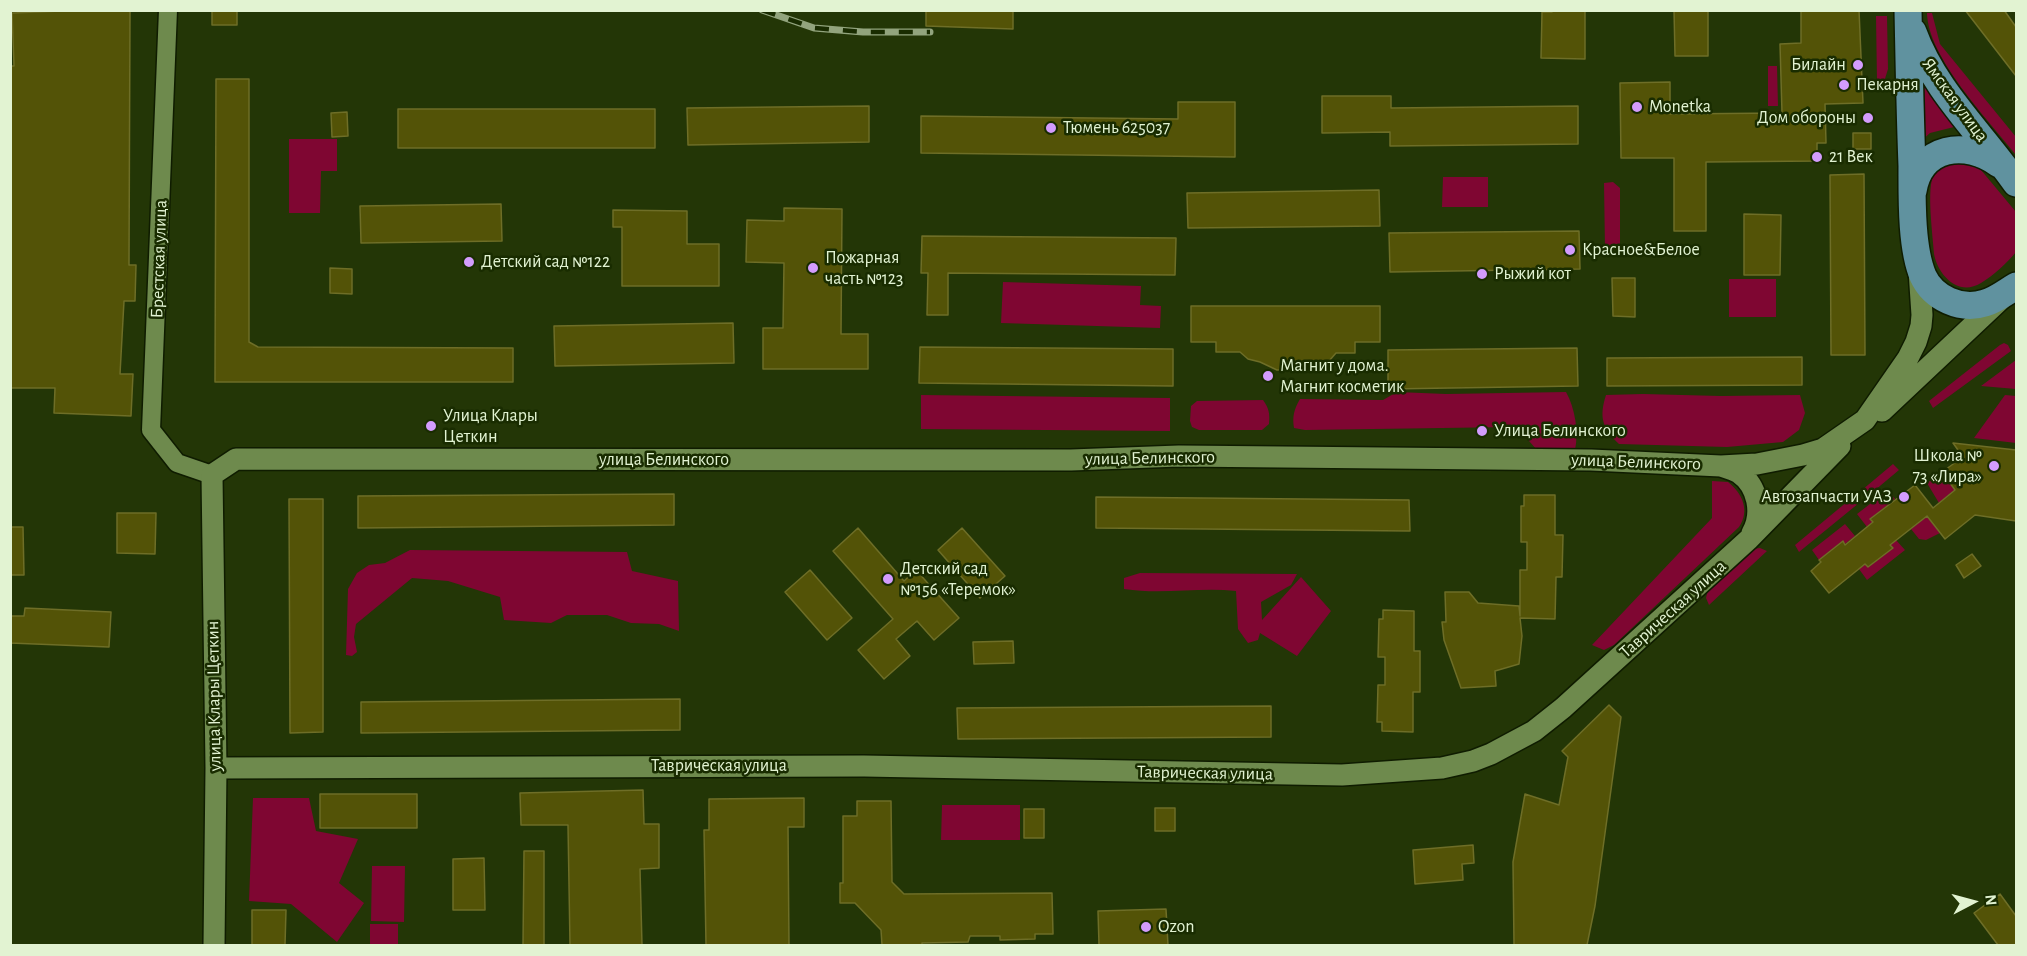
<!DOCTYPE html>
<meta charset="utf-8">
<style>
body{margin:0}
#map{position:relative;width:2027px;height:956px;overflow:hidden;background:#233606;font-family:"Alegreya Sans",sans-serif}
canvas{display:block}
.frame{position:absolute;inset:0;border:12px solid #e2f3d2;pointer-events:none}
.north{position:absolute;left:1943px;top:872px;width:60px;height:60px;-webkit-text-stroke:4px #192c00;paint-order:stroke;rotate:84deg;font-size:16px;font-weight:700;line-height:24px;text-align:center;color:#e2f3d2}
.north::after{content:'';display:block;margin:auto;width:21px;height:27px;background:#e2f3d2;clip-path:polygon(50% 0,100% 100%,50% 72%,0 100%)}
</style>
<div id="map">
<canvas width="2027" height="956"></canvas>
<div class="frame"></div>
<div class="north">N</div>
</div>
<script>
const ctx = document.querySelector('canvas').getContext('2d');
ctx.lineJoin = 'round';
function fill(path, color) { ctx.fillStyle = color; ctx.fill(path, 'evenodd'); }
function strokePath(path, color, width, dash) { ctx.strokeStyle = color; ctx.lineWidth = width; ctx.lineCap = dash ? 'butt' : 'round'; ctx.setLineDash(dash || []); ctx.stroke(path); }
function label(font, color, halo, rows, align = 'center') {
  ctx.font = font + ' "Alegreya Sans",sans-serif'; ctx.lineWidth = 5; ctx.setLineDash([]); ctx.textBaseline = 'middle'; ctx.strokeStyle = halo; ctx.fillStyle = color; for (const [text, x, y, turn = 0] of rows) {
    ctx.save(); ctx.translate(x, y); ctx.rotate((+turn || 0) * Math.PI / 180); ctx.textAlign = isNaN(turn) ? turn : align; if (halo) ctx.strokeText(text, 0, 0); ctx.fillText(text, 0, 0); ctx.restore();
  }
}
const green = new Path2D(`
 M 1927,13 L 1932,13 L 1940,44 L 2016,137 L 2016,155 C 1988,119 1928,58 1927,13 Z
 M 1876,16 L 1887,16 L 1888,69 L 1884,82 L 1877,82 Z
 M 1768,66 L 1777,66 L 1778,106 L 1768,106 Z
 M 1923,66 L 1958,126 L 1930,133 L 1920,142 Z
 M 289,139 L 337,139 L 337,171 L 321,171 L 320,213 L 289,213 Z
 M 1953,160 L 1976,164 L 2016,212 L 2016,252 C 2007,263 1993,276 1981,283 C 1958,297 1938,275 1934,254 C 1933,236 1926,188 1934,174 C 1938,167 1945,164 1953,160 Z
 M 1443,177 L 1488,177 L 1488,207 L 1442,207 Z
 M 1613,182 L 1620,188 L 1620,250 L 1605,250 L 1604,183 Z
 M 1729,279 L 1776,279 L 1776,317 L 1729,317 Z
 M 1003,282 L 1141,286 L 1140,305 L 1161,306 L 1160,328 L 1001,323 Z
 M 2004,343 L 2008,345 L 2011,351 L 1933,408 L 1929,401 L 2000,345 Z
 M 2016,360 L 2016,389 L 1981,386 Z
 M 1397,392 L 1446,394 L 1566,392 C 1575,408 1579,432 1575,450 L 1536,449 L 1523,434 L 1510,427 L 1305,430 L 1294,428 C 1292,417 1294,409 1300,399 L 1383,400 Z
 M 1643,394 L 1721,396 L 1800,395 L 1805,413 L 1799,430 L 1783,442 L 1727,447 L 1619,444 C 1602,428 1599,417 1606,395 Z
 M 921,395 L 1170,398 L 1170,431 L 921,429 Z
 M 2005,395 L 2016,396 L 2016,443 L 1974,438 Z
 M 1263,400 C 1269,408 1270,414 1269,424 L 1262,430 L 1199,430 L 1192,427 L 1190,421 L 1191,406 L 1197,401 Z
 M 1893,464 L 1899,470 L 1868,496 L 1862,490 Z
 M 1942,472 L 1955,490 L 1939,503 L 1927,483 Z
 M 1712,481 L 1728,482 C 1743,494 1750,511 1739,527 L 1614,645 L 1604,650 L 1592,645 L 1712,518 Z
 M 1888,490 L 1895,499 L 1871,519 L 1873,522 L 1867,527 L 1857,514 Z
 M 1854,496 L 1859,503 L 1799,552 L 1795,545 Z
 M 1927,516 L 1940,533 L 1926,540 L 1919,539 L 1911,529 Z
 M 1845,524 L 1855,536 L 1845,544 L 1843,542 L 1819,560 L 1812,550 Z
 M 1896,540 L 1905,550 L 1867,580 L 1859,569 L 1865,564 L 1868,567 L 1892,548 L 1890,545 Z
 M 1760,548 L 1767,551 L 1709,605 L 1706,598 L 1708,590 L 1752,549 Z
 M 410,550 L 627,552 L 632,571 L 678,581 L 679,631 L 659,624 L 631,623 L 607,615 L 567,615 L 551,623 L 504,620 L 500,597 L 448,581 L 412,578 L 356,624 L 354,637 L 357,652 L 352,656 L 346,655 L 348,589 L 357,573 L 369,565 L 385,563 Z
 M 1140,573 L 1297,574 L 1291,585 L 1261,602 L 1262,620 L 1301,577 L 1331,611 L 1297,656 L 1260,633 L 1258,640 L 1248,643 L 1238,629 L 1236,591 C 1199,587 1162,595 1124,589 L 1124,578 Z
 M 253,798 L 309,798 L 316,831 L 358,839 L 339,883 L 364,903 L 337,942 L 291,904 L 249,901 Z
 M 942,805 L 1020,805 L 1020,840 L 941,840 Z
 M 372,866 L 405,866 L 404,922 L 371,921 Z
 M 370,924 L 398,924 L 398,945 L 370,945 Z`);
const building = new Path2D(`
 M 86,10 L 130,10 L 129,265 L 136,265 L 135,301 L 124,301 L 120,374 L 133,374 L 131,416 L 54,413 L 55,388 L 10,388 L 10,66 L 14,66 L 12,13 Z
 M 212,10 L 237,10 L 237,25 L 212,25 Z
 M 926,10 L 1013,10 L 1013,29 L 926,26 Z
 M 1552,10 L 1585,10 L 1585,59 L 1541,58 L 1542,12 L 1552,12 Z
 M 1674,10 L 1708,10 L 1708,56 L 1675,56 Z
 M 1801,10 L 1859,10 L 1863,103 L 1825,104 L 1826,143 L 1817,143 L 1817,161 L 1706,162 L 1706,231 L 1674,231 L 1674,158 L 1621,158 L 1620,83 L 1670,82 L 1670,114 L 1782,113 L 1780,44 L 1801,43 Z
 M 1965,10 L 2004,10 L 2016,27 L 2016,76 Z
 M 216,79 L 249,79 L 249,342 L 258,347 L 513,348 L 513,382 L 215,382 Z
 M 1322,96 L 1391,96 L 1391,108 L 1578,106 L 1578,144 L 1390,146 L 1390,132 L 1322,133 Z
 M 1178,102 L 1235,102 L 1235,157 L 921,153 L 921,116 L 1178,119 Z
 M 869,106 L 869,142 L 688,145 L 687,108 Z
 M 398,109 L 655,109 L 655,148 L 398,148 Z
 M 347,112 L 348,136 L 332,137 L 331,113 Z
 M 1853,133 L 1871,133 L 1871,149 L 1853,149 Z
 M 1864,174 L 1865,355 L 1831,355 L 1830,175 Z
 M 1379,190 L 1380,226 L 1188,228 L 1187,193 Z
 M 501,204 L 502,241 L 361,243 L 360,206 Z
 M 784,208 L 842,209 L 841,334 L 868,334 L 868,369 L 763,369 L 763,328 L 783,328 L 784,263 L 746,262 L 747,220 L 784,221 Z
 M 613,210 L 687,211 L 687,244 L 719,244 L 719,286 L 622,286 L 622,227 L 613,227 Z
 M 1744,214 L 1781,215 L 1780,275 L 1744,275 Z
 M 1579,231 L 1580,269 L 1390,272 L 1389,233 Z
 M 922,236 L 1176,238 L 1175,275 L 948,273 L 948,315 L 927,315 L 928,273 L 921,273 Z
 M 330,268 L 352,269 L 352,294 L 330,293 Z
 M 1612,278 L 1635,278 L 1635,317 L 1613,316 Z
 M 1191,306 L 1380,306 L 1380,342 L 1355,342 L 1355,353 L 1336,353 L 1329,361 L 1296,370 L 1277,370 L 1260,362 L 1248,359 L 1240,352 L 1216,352 L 1216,342 L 1191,342 Z
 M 733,323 L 734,363 L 555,366 L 554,326 Z
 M 920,347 L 1173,349 L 1173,386 L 919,383 Z
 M 1577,348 L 1578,386 L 1388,389 L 1388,350 Z
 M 1802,357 L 1802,385 L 1607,386 L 1607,358 Z
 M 1953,443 L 2016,450 L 2016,521 L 1975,515 L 1945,539 L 1927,516 L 1890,545 L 1893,548 L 1868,567 L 1865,564 L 1829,593 L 1811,571 L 1821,562 L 1819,560 L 1843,541 L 1845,545 L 1873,522 L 1870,519 L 1915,485 L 1933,508 L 1955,490 L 1942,472 L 1963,457 Z
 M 674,494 L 674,525 L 358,528 L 358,496 Z
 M 1524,495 L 1555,495 L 1555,535 L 1563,535 L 1562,577 L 1556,577 L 1555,619 L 1520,618 L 1522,636 L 1519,664 L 1495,671 L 1496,686 L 1461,688 L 1444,640 L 1442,622 L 1446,622 L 1445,592 L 1469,592 L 1478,603 L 1519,606 L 1520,616 L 1520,570 L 1527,570 L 1527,542 L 1521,542 L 1521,506 L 1524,506 Z
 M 1096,497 L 1409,500 L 1410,531 L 1096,528 Z
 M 289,499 L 323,499 L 323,732 L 290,733 Z
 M 117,513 L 156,513 L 155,554 L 117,553 Z
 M 10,527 L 23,527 L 24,575 L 10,575 Z
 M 858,528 L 904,581 L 916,570 L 959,618 L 934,640 L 917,621 L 896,639 L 910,656 L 884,679 L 858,650 L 893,619 L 833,551 Z
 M 962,528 L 1005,576 L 980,598 L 938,550 Z
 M 1972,554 L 1981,566 L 1964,578 L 1956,565 Z
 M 810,570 L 852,618 L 827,640 L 785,592 Z
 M 25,608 L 111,612 L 109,647 L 10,643 L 10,616 L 24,616 Z
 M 1383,610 L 1414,611 L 1414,651 L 1420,651 L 1420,692 L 1413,692 L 1413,732 L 1382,731 L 1382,722 L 1377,722 L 1378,685 L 1385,685 L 1385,657 L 1378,657 L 1379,619 L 1383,619 Z
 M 1013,641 L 1014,663 L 974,664 L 973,642 Z
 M 680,699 L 680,730 L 361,733 L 361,702 Z
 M 1609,705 L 1621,717 L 1595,906 L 1587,945 L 1514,945 L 1513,862 L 1525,794 L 1559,805 L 1568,757 L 1562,751 Z
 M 1271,706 L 1271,737 L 958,739 L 957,708 Z
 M 643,790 L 644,824 L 659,824 L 659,868 L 640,869 L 642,945 L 570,945 L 568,825 L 521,825 L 520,793 Z
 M 320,794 L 417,794 L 417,828 L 320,828 Z
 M 804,798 L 804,827 L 788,827 L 789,945 L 706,945 L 704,830 L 709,830 L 709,799 Z
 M 857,801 L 891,801 L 892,882 L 904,894 L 1052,893 L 1053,934 L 1035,934 L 1035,939 L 1000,940 L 1000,936 L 970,936 L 968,942 L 922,943 L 922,945 L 882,945 L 881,930 L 855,903 L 840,903 L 840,883 L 843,883 L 843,816 L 857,816 Z
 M 1155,808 L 1175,808 L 1175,831 L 1155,831 Z
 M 1024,809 L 1044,809 L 1044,838 L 1024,838 Z
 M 1473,845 L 1474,863 L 1462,864 L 1463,880 L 1415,884 L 1413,850 Z
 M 524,851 L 544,851 L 544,945 L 523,945 Z
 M 484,858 L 485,910 L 453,910 L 453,859 Z
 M 2000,894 L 2016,916 L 2016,945 L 1998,945 L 1974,913 Z
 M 1166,909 L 1168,945 L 1099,945 L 1098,911 Z
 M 252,910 L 286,910 L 285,945 L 252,945 Z`);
const minor = new Path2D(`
 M 168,10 L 151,430 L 177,463 L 212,475`);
const tertiary = new Path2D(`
 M 1882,411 L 2001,299
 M 1721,466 C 1727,468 1734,470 1739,473 C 1758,486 1763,514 1752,533
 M 216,768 L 864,766 L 1342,775 L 1442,768 L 1473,761 L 1491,754 L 1534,731 L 1563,708 L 1749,539 L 1840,446
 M 214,946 L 216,768 L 212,475 L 236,459 L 1071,460 L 1179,456 L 1591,460 L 1721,466 L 1757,464 L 1803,455 L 1823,449 L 1865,420 L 1908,358 L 1916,342 L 1921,326 L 1922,315 L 1919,270`);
const primary = new Path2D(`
 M 1908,10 C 1909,62 1910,114 1912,166 C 1912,197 1911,248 1923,276 C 1933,298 1961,311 1985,303 C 1996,300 2006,292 2016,286
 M 1913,32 C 1934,90 1981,133 2016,183
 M 1913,191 C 1920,146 1966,139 1999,164`);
const rail = new Path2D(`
 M 762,10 L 814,28 L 863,32 L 930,32`);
const markers = [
 [1858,65,6,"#d39cfd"],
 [1844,85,6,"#d39cfd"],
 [1637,107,6,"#d39cfd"],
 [1868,118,6,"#d39cfd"],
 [1051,128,6,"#d39cfd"],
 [1817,157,6,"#d39cfd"],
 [1570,250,6,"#d39cfd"],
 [469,262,6,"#d39cfd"],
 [813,268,6,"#d39cfd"],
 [1482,274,6,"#d39cfd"],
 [1268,376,6,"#d39cfd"],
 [431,426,6,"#d39cfd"],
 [1482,431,6,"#d39cfd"],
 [1994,466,6,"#d39cfd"],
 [1904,497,6,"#d39cfd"],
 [888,579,6,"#d39cfd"],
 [1146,927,6,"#d39cfd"]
];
const poiNames = [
 ["Билайн",1846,65,"right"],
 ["Пекарня",1856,85],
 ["Monetka",1649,107],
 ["Дом обороны",1856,118,"right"],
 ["Тюмень 625037",1063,128],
 ["21 Век",1829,157],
 ["Красное&Белое",1582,250],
 ["Пожарная",825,258],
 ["часть №123",825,279],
 ["Детский сад №122",481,262],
 ["Рыжий кот",1494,274],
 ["Магнит у дома.",1280,366],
 ["Магнит косметик",1280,387],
 ["Улица Клары",443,416],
 ["Цеткин",443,437],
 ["Улица Белинского",1494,431],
 ["Школа №",1982,456,"right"],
 ["73 «Лира»",1982,477,"right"],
 ["Автозапчасти УАЗ",1892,497,"right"],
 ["Детский сад",900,569],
 ["№156 «Теремок»",900,590],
 ["Ozon",1158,927]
];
const streetNames = [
 ["Ямская улица",1955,100,54],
 ["Брестская улица",159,259,-88],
 ["улица Белинского",1150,458,-1],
 ["улица Белинского",664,460],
 ["улица Белинского",1636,462,2],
 ["Таврическая улица",1673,609,-42],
 ["улица Клары Цеткин",214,696,-91],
 ["Таврическая улица",719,766],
 ["Таврическая улица",1205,773,1]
];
fill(green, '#7f0632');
fill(building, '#535307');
strokePath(building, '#6e6e27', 1.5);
strokePath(minor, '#0f1c00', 21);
strokePath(tertiary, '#0f1c00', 24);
strokePath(primary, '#0f1c00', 30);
strokePath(minor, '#6e8a4d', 18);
strokePath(tertiary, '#6e8a4d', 21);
strokePath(primary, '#60929f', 27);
strokePath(rail, '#92a47d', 7);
strokePath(rail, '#192c00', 4.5, [14]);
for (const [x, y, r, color] of markers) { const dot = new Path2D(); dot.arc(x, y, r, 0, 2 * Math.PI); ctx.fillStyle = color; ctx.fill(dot); strokePath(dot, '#192c00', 2); }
label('18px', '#e2f3d2', '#192c00', poiNames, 'left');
label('18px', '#e2f3d2', '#192c00', streetNames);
</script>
